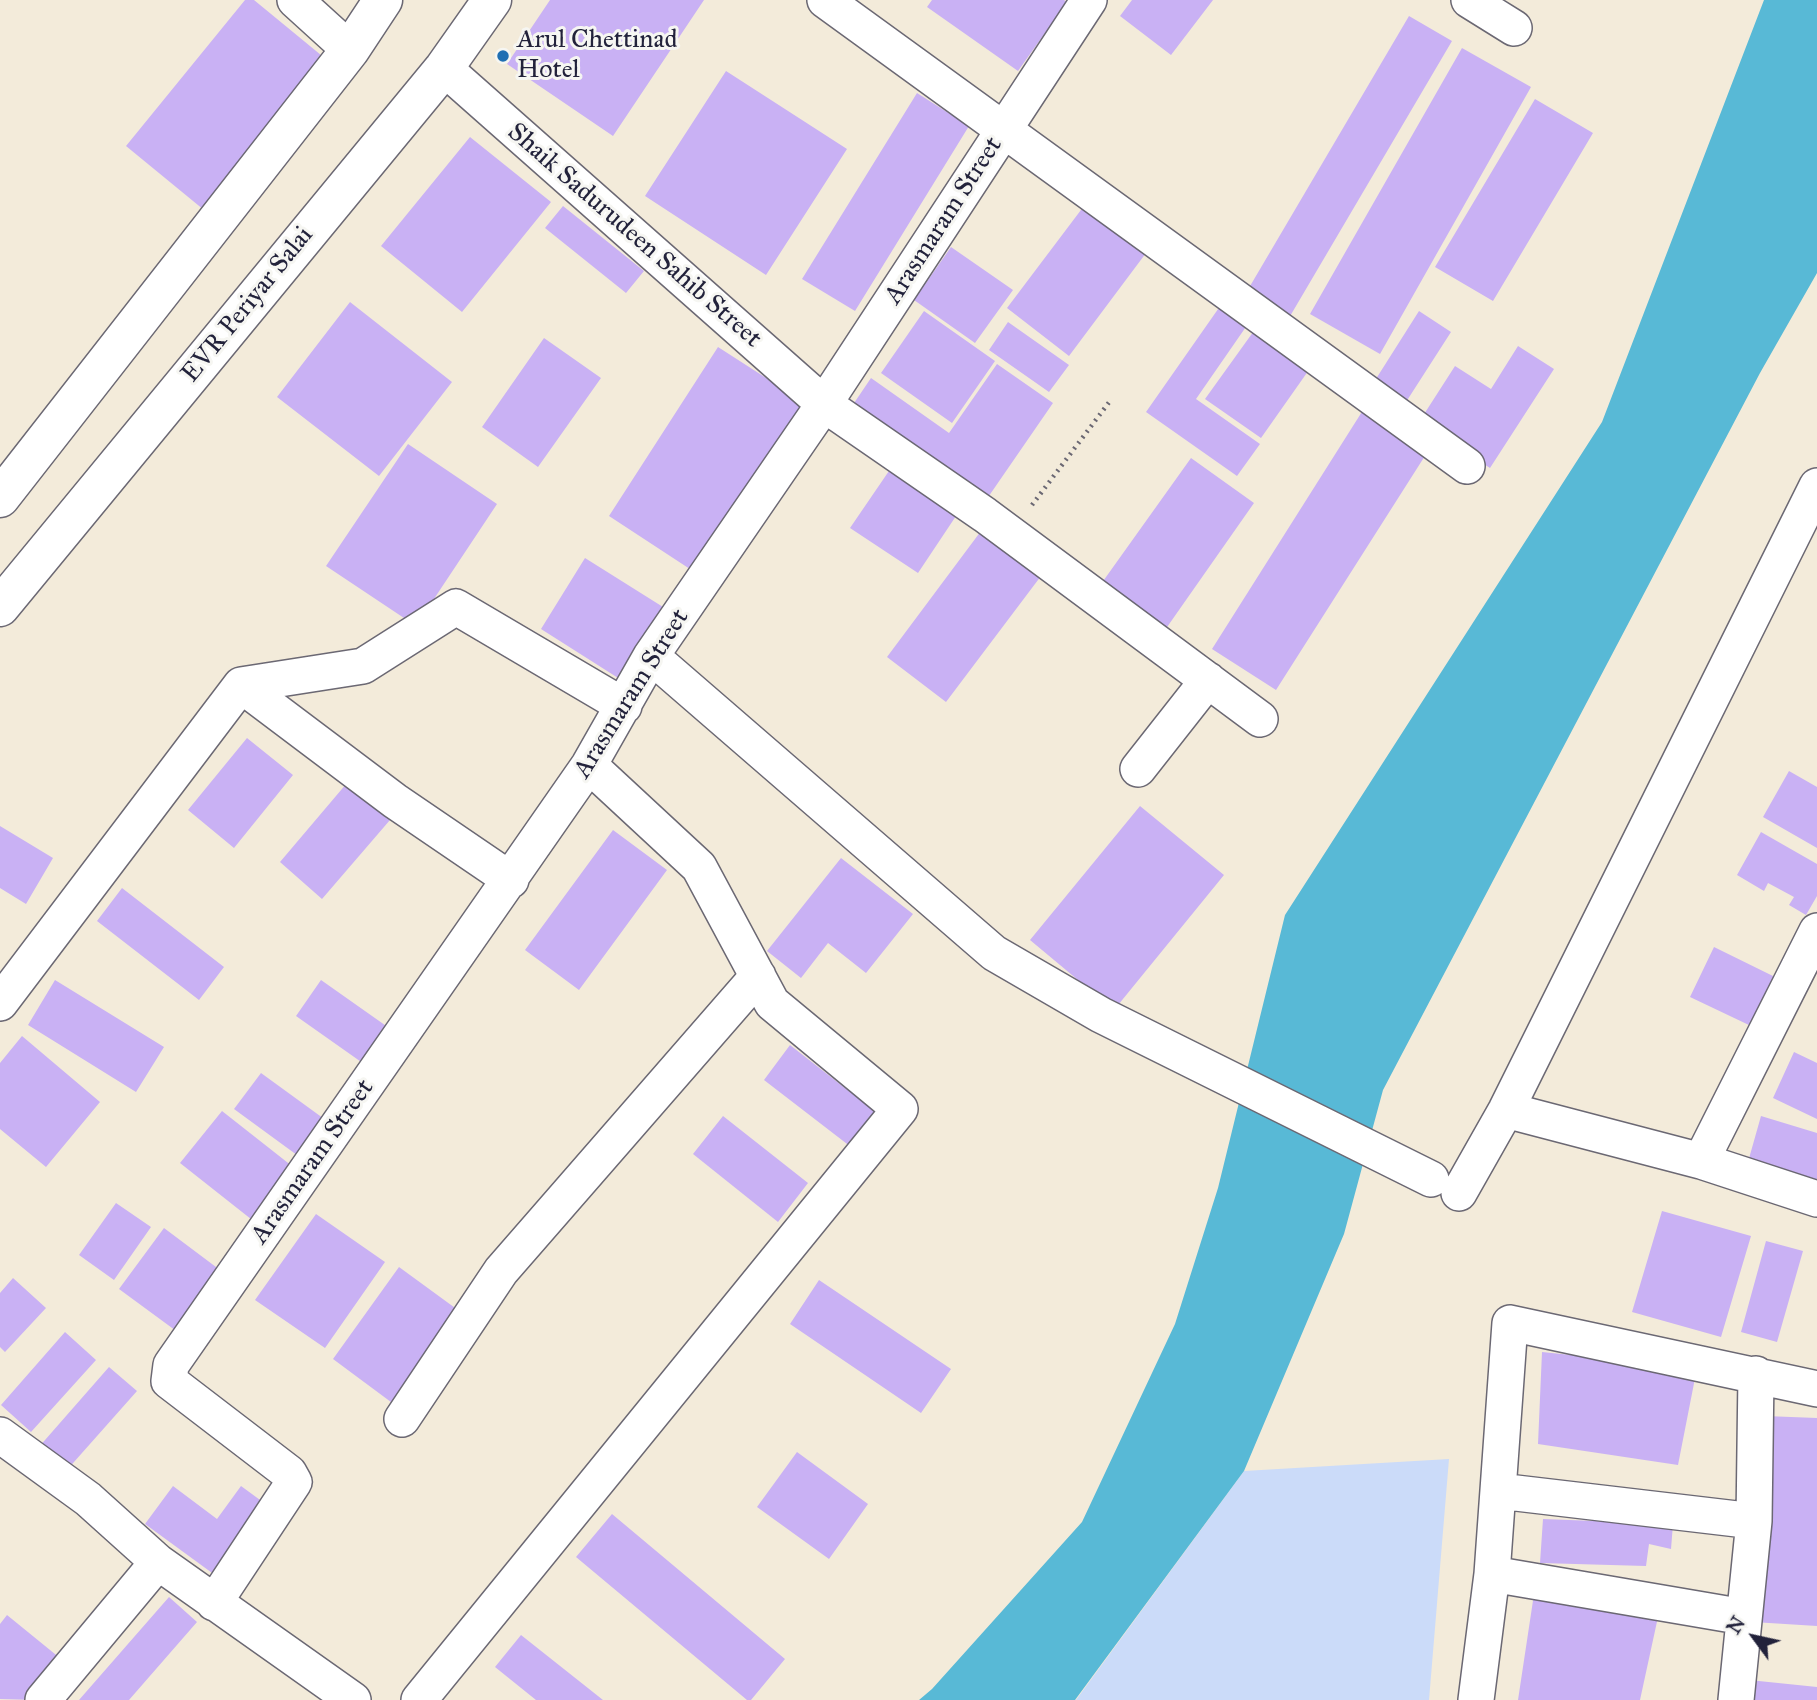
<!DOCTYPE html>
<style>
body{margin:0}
#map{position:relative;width:1817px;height:1700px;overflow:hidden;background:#f3ebda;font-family:"IM FELL Great Primer",serif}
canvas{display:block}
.north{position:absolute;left:1719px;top:1602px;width:70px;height:70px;-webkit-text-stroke:5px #f6f6f2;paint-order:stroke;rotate:303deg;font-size:19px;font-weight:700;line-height:28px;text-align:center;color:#22223b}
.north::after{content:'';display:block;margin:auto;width:24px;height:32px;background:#22223b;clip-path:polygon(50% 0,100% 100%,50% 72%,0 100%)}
</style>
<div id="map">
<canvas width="1817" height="1700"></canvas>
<div class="north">N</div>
</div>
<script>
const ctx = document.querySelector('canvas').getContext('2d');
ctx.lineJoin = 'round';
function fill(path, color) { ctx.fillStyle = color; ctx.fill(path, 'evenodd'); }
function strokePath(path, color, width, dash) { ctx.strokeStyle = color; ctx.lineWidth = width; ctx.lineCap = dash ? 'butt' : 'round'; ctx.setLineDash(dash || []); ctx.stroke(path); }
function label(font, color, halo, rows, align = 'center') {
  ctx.font = font + ' "IM FELL Great Primer",serif'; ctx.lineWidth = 6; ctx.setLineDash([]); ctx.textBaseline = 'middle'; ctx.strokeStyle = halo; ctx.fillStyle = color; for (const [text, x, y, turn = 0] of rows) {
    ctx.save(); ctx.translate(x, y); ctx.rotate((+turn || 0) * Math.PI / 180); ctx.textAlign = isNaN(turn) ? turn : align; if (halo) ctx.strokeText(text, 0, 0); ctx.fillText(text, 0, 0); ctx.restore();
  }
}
const built = new Path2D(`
 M 1449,1459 L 1429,1700 L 1076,1700 L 1244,1471 Z`);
const water = new Path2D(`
 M 1764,0 L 1817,0 L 1817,273 L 1760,373 L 1383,1090 L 1344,1234 L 1244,1471 L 1075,1700 L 919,1700 L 932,1689 L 1082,1522 L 1175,1324 L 1218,1188 L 1285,915 L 1602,422 Z`);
const building = new Path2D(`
 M 245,0 L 254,0 L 327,60 L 204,210 L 126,146 Z
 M 550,0 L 704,0 L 613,136 L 507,64 Z
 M 932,0 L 1064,0 L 1067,2 L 1018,71 L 927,7 Z
 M 1132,0 L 1213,0 L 1171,55 L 1120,16 Z
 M 1409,16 L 1452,41 L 1286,323 L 1243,298 Z
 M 1462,48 L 1531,87 L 1380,354 L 1310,314 Z
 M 726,71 L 847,149 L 766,275 L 645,196 Z
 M 917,93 L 969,126 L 855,311 L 802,279 Z
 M 1535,99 L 1593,133 L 1493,301 L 1435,267 Z
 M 470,137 L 551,202 L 462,312 L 381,246 Z
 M 1090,198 L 1152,245 L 1069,356 L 1007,308 Z
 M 563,206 L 644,271 L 626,293 L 545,228 Z
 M 951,247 L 1013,290 L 975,343 L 914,300 Z
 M 350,302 L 452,382 L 379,476 L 277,397 Z
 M 1223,302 L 1250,321 L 1196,399 L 1260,444 L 1237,476 L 1146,412 Z
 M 924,311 L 995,361 L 952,423 L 881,373 Z
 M 1419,311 L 1451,332 L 1406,402 L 1374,382 Z
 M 1008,322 L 1069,365 L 1049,392 L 989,350 Z
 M 1256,328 L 1311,367 L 1261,438 L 1205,399 Z
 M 544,338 L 601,378 L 538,467 L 482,427 Z
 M 1518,346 L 1554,369 L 1490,468 L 1419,422 L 1455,366 L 1491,389 Z
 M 718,347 L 805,403 L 696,573 L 609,516 Z
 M 997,364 L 1053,403 L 982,506 L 848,412 L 871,378 L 949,433 Z
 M 1365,407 L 1430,448 L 1276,690 L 1212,649 Z
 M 408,444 L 497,504 L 416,626 L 326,566 Z
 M 1191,458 L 1254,503 L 1165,630 L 1101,584 Z
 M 891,468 L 958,513 L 918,573 L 850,528 Z
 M 981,531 L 1041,576 L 946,702 L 887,657 Z
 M 585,558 L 671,612 L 626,683 L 541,629 Z
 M 247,738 L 293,775 L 234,848 L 188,810 Z
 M 1789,771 L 1817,787 L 1817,848 L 1763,817 Z
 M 347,783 L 390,820 L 322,899 L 280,862 Z
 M 1140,806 L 1224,875 L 1114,1010 L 1030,940 Z
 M 0,826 L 53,858 L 26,904 L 0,888 Z
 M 613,830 L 667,870 L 579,990 L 525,950 Z
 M 1761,832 L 1817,864 L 1817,896 L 1806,915 L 1789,905 L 1794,897 L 1768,883 L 1764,891 L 1737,875 Z
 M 841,858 L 913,914 L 866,973 L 828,943 L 801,978 L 767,951 Z
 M 122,888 L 224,967 L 199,1000 L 97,921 Z
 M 1714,947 L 1775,977 L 1751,1026 L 1690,997 Z
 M 55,980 L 164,1047 L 136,1092 L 28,1025 Z
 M 321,980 L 399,1035 L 374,1071 L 296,1016 Z
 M 22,1036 L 100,1102 L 46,1167 L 0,1129 L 0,1063 Z
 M 790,1045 L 877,1113 L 851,1147 L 764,1080 Z
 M 1794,1052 L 1817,1063 L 1817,1119 L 1773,1098 Z
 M 261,1073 L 327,1121 L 301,1158 L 234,1109 Z
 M 222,1111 L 297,1170 L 256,1223 L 180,1163 Z
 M 723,1116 L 808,1183 L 778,1222 L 693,1154 Z
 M 1761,1116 L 1817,1133 L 1817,1182 L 1748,1162 Z
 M 116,1203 L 151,1227 L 114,1280 L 79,1255 Z
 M 1662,1211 L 1751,1236 L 1721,1337 L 1632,1312 Z
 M 316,1214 L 385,1262 L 325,1348 L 255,1300 Z
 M 164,1228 L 228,1276 L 183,1336 L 119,1289 Z
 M 1766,1241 L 1803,1251 L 1777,1342 L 1741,1332 Z
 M 399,1267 L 462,1313 L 395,1405 L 333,1359 Z
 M 13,1278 L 46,1308 L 5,1352 L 0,1347 L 0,1293 Z
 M 819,1280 L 951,1369 L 921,1413 L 790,1324 Z
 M 65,1332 L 96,1360 L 31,1432 L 1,1405 Z
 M 1542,1352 L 1697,1368 L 1678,1465 L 1538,1444 Z
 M 109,1367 L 137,1391 L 66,1471 L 38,1448 Z
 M 1765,1416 L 1817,1418 L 1817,1626 L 1753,1622 Z
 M 797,1452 L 868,1504 L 829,1559 L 757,1507 Z
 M 173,1486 L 217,1519 L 241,1486 L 271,1508 L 219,1578 L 145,1524 Z
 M 612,1514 L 785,1659 L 751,1700 L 747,1700 L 576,1557 Z
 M 1543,1519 L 1673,1524 L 1671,1549 L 1649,1544 L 1646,1566 L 1540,1563 Z
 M 1534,1594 L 1658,1617 L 1640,1700 L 1518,1700 Z
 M 169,1597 L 197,1622 L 129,1700 L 79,1700 Z
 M 7,1615 L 66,1663 L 36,1700 L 0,1699 L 0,1624 Z
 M 521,1635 L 603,1700 L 536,1700 L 495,1667 Z
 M 1749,1680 L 1817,1687 L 1817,1700 L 1747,1700 Z`);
const path = new Path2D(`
 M 1032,505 L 1110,401`);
const street = new Path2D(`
 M 295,0 L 350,50
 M 825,0 L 1467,466
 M 1469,0 L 1514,28
 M 444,68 L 824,404 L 985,515 L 1260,719
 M 651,656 L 994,953 L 1101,1015 L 1431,1179
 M 241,685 L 395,801 L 511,880
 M 1138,769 L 1208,680
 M 0,1003 L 241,685 L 363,666 L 456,607 L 624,706
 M 1506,1110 L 1701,1161 L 1817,1199
 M 1701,1161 L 1817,931
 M 1459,1193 L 1506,1110 L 1817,486
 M 402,1419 L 501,1271 L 758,976
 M 0,1435 L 88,1499 L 158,1562 L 353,1700
 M 1499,1491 L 1754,1521
 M 1492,1574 L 1744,1617
 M 214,1603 L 294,1482 L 289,1473 L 169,1381 L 171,1365 L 589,765 L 651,656 L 824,404 L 1089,0
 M 43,1700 L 158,1562
 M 419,1700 L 900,1109 L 772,1003 L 699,867 L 589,765
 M 1476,1700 L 1492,1574 L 1510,1323 L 1817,1389
 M 1736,1700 L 1754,1521 L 1756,1374`);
const primary = new Path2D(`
 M 0,498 L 350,50 L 383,0
 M 0,607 L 444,68 L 492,0`);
const markers = [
 [503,56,7,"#1f6fb2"]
];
const poiNames = [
 ["Arul Chettinad",517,41],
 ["Hotel",517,71]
];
const streetNames = [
 ["Arasmaram Street",944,221,-57],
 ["Shaik Sadurudeen Sahib Street",634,236,41],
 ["EVR Periyar Salai",248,305,-51],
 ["Arasmaram Street",632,694,-58],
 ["Arasmaram Street",313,1162,-55]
];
fill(built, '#cbdbf9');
fill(water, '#58b9d6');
fill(building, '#c9b1f4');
strokePath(street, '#6b6873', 38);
strokePath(primary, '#6b6873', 41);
strokePath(path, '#6b6873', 4.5, [2, 5]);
strokePath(street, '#fff', 35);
strokePath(primary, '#fff', 38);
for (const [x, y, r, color] of markers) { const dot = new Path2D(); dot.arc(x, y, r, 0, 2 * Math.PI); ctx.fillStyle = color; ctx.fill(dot); strokePath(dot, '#f6f6f2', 2.5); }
label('26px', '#22223b', '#f6f6f2', poiNames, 'left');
label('26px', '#22223b', '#f6f6f2', streetNames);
</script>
